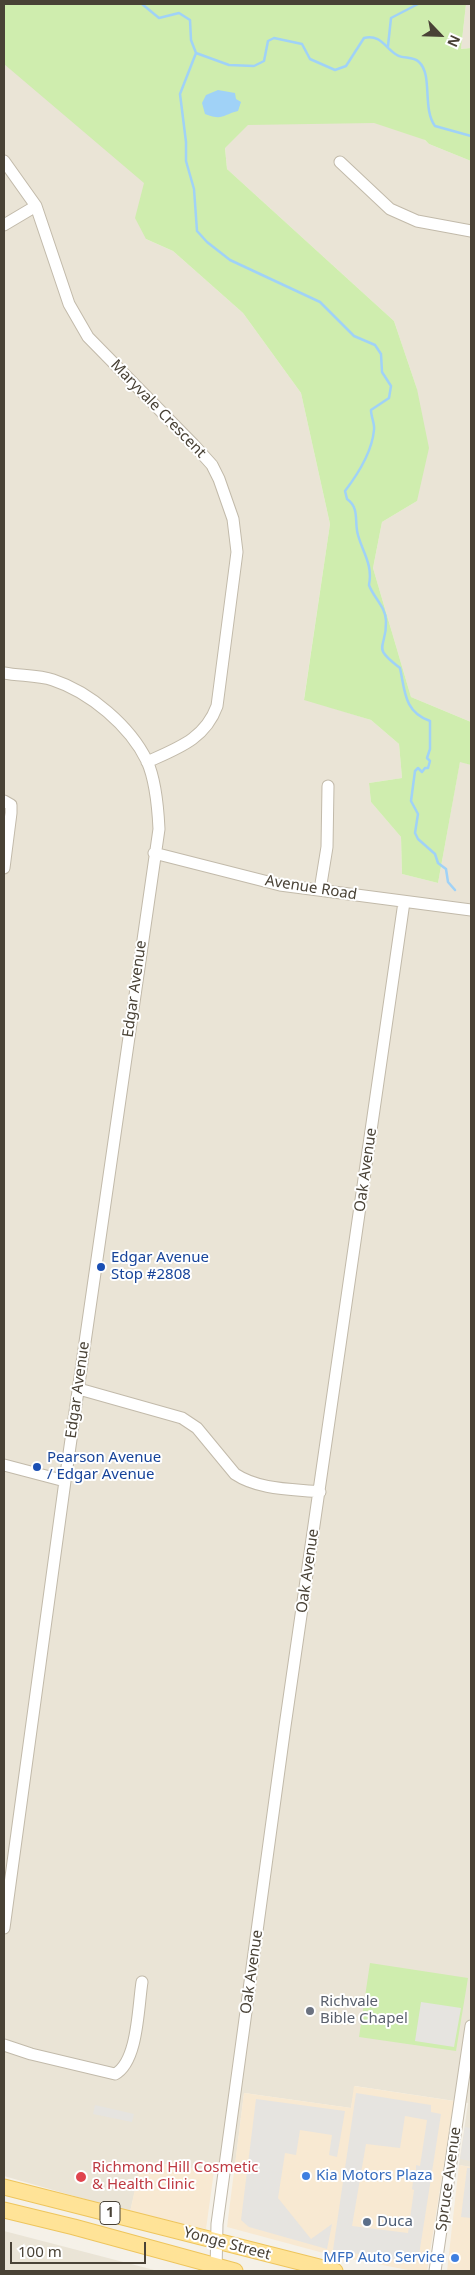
<!DOCTYPE html>
<style>
body{margin:0}
#map{position:relative;width:475px;height:2275px;overflow:hidden;background:#f5f1e8;font-family:"Noto Sans",sans-serif}
canvas{display:block}
.frame{position:absolute;inset:0;border:5px solid #494236;pointer-events:none}
.north{position:absolute;left:415px;top:10px;width:50px;height:50px;-webkit-text-stroke:4px #fff;paint-order:stroke;rotate:114deg;font-size:14px;font-weight:700;line-height:20px;text-align:center;color:#494236}
.north::after{content:'';display:block;margin:auto;width:18px;height:22px;background:#494236;clip-path:polygon(50% 0,100% 100%,50% 72%,0 100%)}
.scale{position:absolute;left:10px;top:2242px;width:136px;height:22px;box-sizing:border-box;border:2px solid #494236;border-top:0;padding-left:6px;font-size:15px;line-height:18px;white-space:nowrap;color:#494236;-webkit-text-stroke:4px #fff;paint-order:stroke}
</style>
<div id="map">
<canvas width="475" height="2275"></canvas>
<div class="frame"></div>
<div class="north">N</div>
<div class="scale">100 m</div>
</div>
<script>
const ctx = document.querySelector('canvas').getContext('2d');
ctx.lineJoin = 'round';
function fill(path, color) { ctx.fillStyle = color; ctx.fill(path, 'evenodd'); }
function strokePath(path, color, width, dash) { ctx.strokeStyle = color; ctx.lineWidth = width; ctx.lineCap = dash ? 'butt' : 'round'; ctx.setLineDash(dash || []); ctx.stroke(path); }
function label(font, color, halo, rows, align = 'center') {
  ctx.font = font + ' "Noto Sans",sans-serif'; ctx.lineWidth = 4; ctx.setLineDash([]); ctx.textBaseline = 'middle'; ctx.strokeStyle = halo; ctx.fillStyle = color; for (const [text, x, y, turn = 0] of rows) {
    ctx.save(); ctx.translate(x, y); ctx.rotate((+turn || 0) * Math.PI / 180); ctx.textAlign = isNaN(turn) ? turn : align; if (halo) ctx.strokeText(text, 0, 0); ctx.fillText(text, 0, 0); ctx.restore();
  }
}
const residential = new Path2D(`
 M 4,4 L 147,137 L 146,239 L 173,251 L 243,313 L 301,393 L 330,524 L 304,699 L 371,720 L 399,744 L 402,778 L 369,783 L 371,802 L 401,837 L 402,874 L 438,883 L 460,761 L 471,765 L 471,2167 L 459,2165 L 468,2103 L 355,2086 L 351,2108 L 244,2093 L 234,2174 L 142,2161 L 130,2212 L 4,2176 Z
 M 466,4 L 471,4 L 471,48 L 461,49 Z
 M 219,83 L 400,118 L 429,144 L 471,161 L 471,722 L 411,697 L 373,568 L 382,522 L 417,501 L 417,389 L 394,321 L 227,169 Z
 M 4,2231 L 158,2271 L 4,2271 Z`);
const commercial = new Path2D(`
 M 354,2086 L 454,2101 L 427,2271 L 413,2271 L 331,2255 L 227,2227 L 244,2093 L 351,2108 Z
 M 141,2161 L 214,2171 L 206,2229 L 130,2212 Z
 M 459,2165 L 471,2167 L 471,2271 L 447,2271 Z`);
const green = new Path2D(`
 M 4,4 L 466,4 L 461,49 L 471,48 L 471,161 L 429,144 L 425,140 L 374,123 L 248,125 L 225,148 L 227,169 L 394,321 L 417,389 L 429,448 L 417,501 L 382,522 L 373,568 L 411,697 L 471,722 L 471,765 L 460,762 L 438,883 L 402,874 L 401,837 L 371,802 L 369,783 L 402,778 L 399,744 L 371,720 L 304,700 L 330,524 L 301,393 L 243,313 L 173,251 L 146,239 L 135,218 L 144,183 L 4,64 Z
 M 370,1963 L 468,1978 L 456,2051 L 359,2037 Z`);
const parking = new Path2D(`
 M 421,2002 L 461,2008 L 454,2047 L 415,2041 Z
 M 356,2093 L 431,2105 L 431,2112 L 441,2114 L 419,2255 L 412,2254 L 411,2262 L 333,2250 ZM 405,2116 L 427,2120 L 420,2166 L 416,2165 L 416,2182 L 413,2182 L 412,2189 L 414,2190 L 408,2233 L 352,2226 L 366,2144 L 400,2148 Z
 M 256,2099 L 345,2111 L 337,2157 L 329,2155 L 332,2135 L 300,2130 L 296,2155 L 285,2153 L 278,2198 L 311,2239 L 332,2224 L 327,2249 L 249,2227 L 241,2220 Z
 M 95,2105 L 134,2114 L 132,2122 L 93,2114 Z
 M 465,2127 L 471,2128 L 471,2161 L 460,2159 Z
 M 467,2168 L 471,2168 L 471,2218 L 461,2217 Z`);
const water = new Path2D(`
 M 218,90 L 235,93 L 236,99 L 241,102 L 238,111 C 222,115 223,121 205,114 L 202,103 L 206,95 Z`);
const stream = new Path2D(`
 M 142,4 L 159,18 L 179,13 L 190,20 L 191,40 L 196,53 L 180,94 L 186,142 L 186,161 L 194,189 L 197,231 L 207,242 L 230,260 L 320,302 L 354,336 L 375,345 L 381,354 L 382,372 L 391,386 L 389,398 L 371,410 C 371,417 375,424 374,430 C 372,452 358,474 345,491 L 347,499 C 360,508 354,522 358,535 C 363,553 373,565 369,585 C 373,597 386,607 386,621 C 387,650 370,645 400,668 C 405,691 404,712 430,721 L 430,749 L 427,758 L 430,761 L 428,768 L 425,768 L 422,772 L 418,768 L 415,771 L 411,801 L 418,814 L 415,833 L 418,839 L 435,854 L 438,863 L 446,869 L 448,882 L 455,890
 M 388,46 L 391,18 L 418,4
 M 196,53 L 229,65 L 254,66 L 264,61 L 268,41 L 274,38 L 302,44 L 310,59 L 335,70 L 346,66 L 364,38 C 381,34 385,48 397,55 C 403,59 413,56 419,62 C 433,75 422,108 435,126 L 471,136`);
const minor = new Path2D(`
 M 4,161 L 36,206 L 69,304 L 88,337 L 194,445 L 212,465 L 219,479 L 233,519 L 237,552 L 217,706 C 205,739 178,748 147,762
 M 340,162 L 390,209 L 417,221 L 471,231
 M 4,225 L 36,206
 M 4,673 C 20,676 38,675 53,680 C 90,692 130,726 147,761 C 156,781 158,808 159,829 L 65,1481 L 4,1928
 M 4,801 L 11,805 L 11,813 L 4,868
 M 154,853 L 280,885 L 471,910
 M 320,890 L 327,847 L 328,786
 M 79,1389 L 182,1418 L 197,1428 L 235,1474 C 259,1490 292,1489 320,1492
 M 4,1465 L 65,1481
 M 4,2045 L 31,2054 L 115,2074 C 138,2062 138,2007 142,1982
 M 216,2271 L 217,2224 L 285,1726 L 404,902
 M 435,2271 L 471,2026`);
const major = new Path2D(`
 M 4,2187 L 335,2271
 M 4,2210 L 74,2227 L 235,2271`);
const markers = [
 [101,1267,5,"#1a4fb4"],
 [37,1467,5,"#1a4fb4"],
 [310,2011,5,"#6b7280"],
 [306,2176,5,"#3f7fe0"],
 [81,2177,6,"#e0444e"],
 [367,2222,5,"#5c6f8a"],
 [455,2258,5,"#3f7fe0"]
];
const shields = [
 [110,2213,20]
];
const shieldNames = [
 ["1",110,2213]
];
const streetNames = [
 ["Maryvale Crescent",158,409,46],
 ["Avenue Road",311,888,9],
 ["Edgar Avenue",135,989,-82],
 ["Oak Avenue",366,1170,-82],
 ["Edgar Avenue",78,1390,-82],
 ["Oak Avenue",308,1571,-82],
 ["Oak Avenue",252,1972,-82],
 ["Spruce Avenue",449,2179,-82],
 ["Yonge Street",227,2244,15]
];
const transitNames = [
 ["Edgar Avenue",111,1258],
 ["Stop #2808",111,1275],
 ["Pearson Avenue",47,1458],
 ["/ Edgar Avenue",47,1475]
];
const worshipNames = [
 ["Richvale",320,2002],
 ["Bible Chapel",320,2019]
];
const healthNames = [
 ["Richmond Hill Cosmetic",92,2168],
 ["& Health Clinic",92,2185]
];
const shopNames = [
 ["Kia Motors Plaza",316,2176],
 ["MFP Auto Service",445,2258,"right"]
];
const serviceNames = [
 ["Duca",377,2222]
];
fill(residential, '#eae4d6');
fill(commercial, '#f8e9d2');
fill(green, '#cfedae');
fill(parking, '#e6e4e0');
fill(water, '#a0d2f7');
strokePath(stream, '#a0d2f7', 2.5);
strokePath(minor, '#c2baaa', 13);
strokePath(major, '#eec55d', 17);
strokePath(minor, '#fff', 11);
strokePath(major, '#ffe397', 15);
for (const [x, y, r, color] of markers) { const dot = new Path2D(); dot.arc(x, y, r, 0, 2 * Math.PI); ctx.fillStyle = color; ctx.fill(dot); strokePath(dot, '#fff', 2); }
for (const [x, y, w] of shields) { const box = new Path2D(); box.roundRect(x - w / 2, y - 11.5, w, 23, 4); ctx.fillStyle = '#fff'; ctx.fill(box); strokePath(box, '#494236', 1); }
label('bold 14px', '#494236', null, shieldNames);
label('15px', '#494236', '#fff', streetNames);
label('15px', '#164399', '#fff', transitNames, 'left');
label('15px', '#5b616d', '#fff', worshipNames, 'left');
label('15px', '#be3a42', '#fff', healthNames, 'left');
label('15px', '#366cbe', '#fff', shopNames, 'left');
label('15px', '#4e5e75', '#fff', serviceNames, 'left');
</script>
